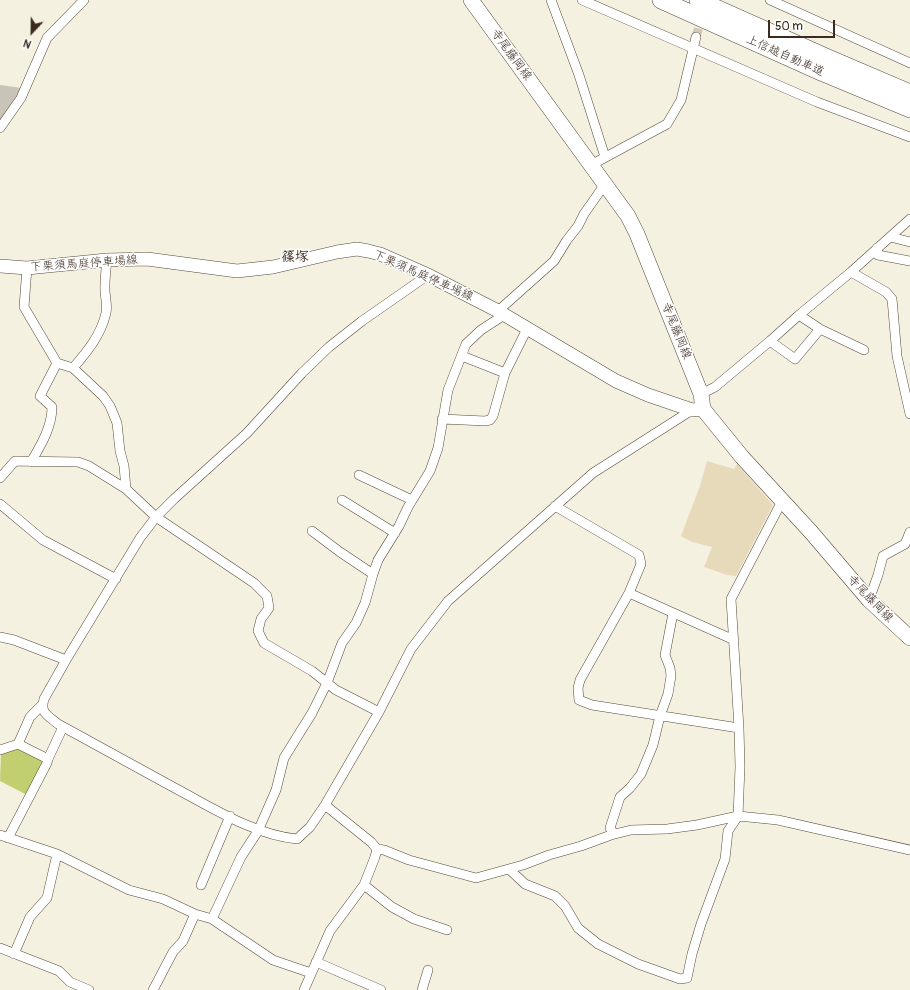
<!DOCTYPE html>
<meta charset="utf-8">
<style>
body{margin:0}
#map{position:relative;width:910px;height:990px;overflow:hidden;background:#f5f1e0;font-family:Pangolin,sans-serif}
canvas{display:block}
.north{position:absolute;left:12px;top:12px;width:40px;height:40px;-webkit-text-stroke:3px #fff;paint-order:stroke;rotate:202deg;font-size:11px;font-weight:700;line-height:16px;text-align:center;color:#3b2a1e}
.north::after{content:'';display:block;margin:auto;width:14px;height:18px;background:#3b2a1e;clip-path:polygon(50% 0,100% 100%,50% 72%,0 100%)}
.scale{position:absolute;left:768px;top:20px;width:67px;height:18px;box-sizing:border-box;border:2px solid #3b2a1e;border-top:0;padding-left:5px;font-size:12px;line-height:14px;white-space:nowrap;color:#3b2a1e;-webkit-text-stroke:3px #fff;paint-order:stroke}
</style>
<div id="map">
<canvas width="910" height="990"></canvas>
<div class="north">N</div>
<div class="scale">50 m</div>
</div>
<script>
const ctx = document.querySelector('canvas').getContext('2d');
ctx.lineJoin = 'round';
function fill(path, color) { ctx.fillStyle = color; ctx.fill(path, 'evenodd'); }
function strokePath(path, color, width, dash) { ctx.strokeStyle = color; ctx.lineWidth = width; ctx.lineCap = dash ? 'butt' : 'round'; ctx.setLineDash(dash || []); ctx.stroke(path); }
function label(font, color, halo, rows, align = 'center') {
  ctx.font = font + ' Pangolin,"Klee One",sans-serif'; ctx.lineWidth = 3; ctx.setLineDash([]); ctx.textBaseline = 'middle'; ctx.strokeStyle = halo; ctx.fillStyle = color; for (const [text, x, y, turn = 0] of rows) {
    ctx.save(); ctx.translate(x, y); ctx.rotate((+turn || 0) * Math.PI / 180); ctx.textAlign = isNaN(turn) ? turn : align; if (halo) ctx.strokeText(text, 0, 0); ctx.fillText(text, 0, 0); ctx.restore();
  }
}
const built = new Path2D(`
 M 707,461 L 734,469 L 737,464 L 773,505 L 736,576 L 727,575 L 704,567 L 712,547 L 692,542 L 681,536 L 700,486 Z`);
const industrial = new Path2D(`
 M 0,85 L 22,88 L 0,121 Z`);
const green = new Path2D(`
 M 16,747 L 44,760 L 27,795 L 0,781 L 1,753 Z`);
const minorTunnel = new Path2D(`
 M 696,37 L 702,15`);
const minor = new Path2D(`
 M 551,0 L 579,75 L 605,157
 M 582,0 L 817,102 L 910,137
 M 770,0 L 910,63
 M 0,128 L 21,98 L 47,38 L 84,0
 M 591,165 L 667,124 L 681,100 L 696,37
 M 890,237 L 910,242
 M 877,248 L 878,255 L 910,261
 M 27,268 L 24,307 L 57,363 L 73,368 L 103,396 L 110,406 L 117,423 L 120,451 L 124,466 L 126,489 L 156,517 L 254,583 L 267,596 L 269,608 L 261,619 L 258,631 L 264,643 L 312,671 L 336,690 L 379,712
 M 851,272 L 886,292 L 892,299 L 897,356 L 910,414
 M 498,311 L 554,261 L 567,240 L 578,226 L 584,214 L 605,184
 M 799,315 L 820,329 L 864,350
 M 770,341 L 795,359 L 820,329
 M 462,356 L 505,373
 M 73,368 C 87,352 101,335 106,313 C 108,304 104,294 105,285 C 105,277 106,269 107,260
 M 701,394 L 715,387 L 770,341 L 799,315 L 851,272 L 910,219
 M 442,419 L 485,421 L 490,420 L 493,416 L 505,373 L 527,329
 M 31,462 C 41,445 52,427 52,407 L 40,396 L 57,363
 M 359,475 L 412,500
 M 0,478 L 15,461 L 78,462 L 89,466 L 126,489
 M 342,500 L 395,533
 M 0,504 L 43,540 L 116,579
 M 555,506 L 639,555 L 641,564 L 629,593 L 580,680 L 578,688 L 579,700 L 592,705 L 739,728
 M 312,531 L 340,552 L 373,574
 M 629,593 L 734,640
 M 869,600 L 878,575 L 883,556 L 905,544 L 910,532
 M 0,637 L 14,640 L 66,660 L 44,699 C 40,713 47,715 58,724 C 96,745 135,766 173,787 C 211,807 254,835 297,839 L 310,827 L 325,805 L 379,712 L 411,649 L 448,601 L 593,473 L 692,410
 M 66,660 L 140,538 L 156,517 L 174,499 L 247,433 L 302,373 L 329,347 L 362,321 L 428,275
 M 18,744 L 48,759
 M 0,750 L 18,744 L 30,717 L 42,705
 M 614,834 L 610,828 L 620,797 L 630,788 L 641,774 L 653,745 L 660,716 L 668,694 L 671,676 L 670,668 L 665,655 L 673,613
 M 0,835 L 57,854 L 129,890 L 163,899 L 195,914
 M 8,838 L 47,763 L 48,759 L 63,727
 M 377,849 L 384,850 L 409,860 L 476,878 L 523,865 L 549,855 L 581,846 L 611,835 L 631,830 L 667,829 L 697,825 L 738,816 L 778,820 L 910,850
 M 509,869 L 525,884 L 555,896 L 565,906 L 578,928 L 598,944 L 638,964 L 680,979 L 687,978 L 692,954 L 701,924 L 725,859 L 728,831 L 738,816 L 740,767 L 739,728 L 731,599 L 782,501
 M 201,885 L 230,816
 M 364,885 L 392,907 L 414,919 L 447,930
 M 212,919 L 241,857 L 258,831 L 276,790 L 284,758 L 312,713 L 327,683 L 342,643 L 356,623 L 365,603 L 373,574 L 378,560 L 399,526 L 408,507 L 430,471 L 438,448 L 448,390 L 466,344 L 481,330 L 504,315
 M 0,948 L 59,971 L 70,982 L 89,990
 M 14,954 L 30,917 L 47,898 L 57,854
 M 316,962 L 381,990
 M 153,990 L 173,952 L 183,941 L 195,914 L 212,919 L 273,960 L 311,973
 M 304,990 L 330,931 L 364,885 L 375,857 L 377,849 L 371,842 L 325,805
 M 422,990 L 428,970`);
const secondary = new Path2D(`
 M 0,266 L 27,268 L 107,260 L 147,259 L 237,271 L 273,267 L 337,252 L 357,249 L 368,251 L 380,254 L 428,275 L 498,311 L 616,381 L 648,395 L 692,410 L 703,409`);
const primary = new Path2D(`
 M 471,0 L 628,216 L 637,234 L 701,394 L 703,409 L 742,457 L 811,532 L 869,600 L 910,638`);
const motorway = new Path2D(`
 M 661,0 L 821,72 L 910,109
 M 698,0 L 828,58 L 910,93`);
const streetNames = [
 ["寺尾藤岡線",511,55,54],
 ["上信越自動車道",785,56,24],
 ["下栗須馬庭停車場線",84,264,-4],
 ["下栗須馬庭停車場線",423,276,24],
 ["寺尾藤岡線",676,331,68],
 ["寺尾藤岡線",870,599,46]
];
const quarterNames = [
 ["篠塚",295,257]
];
fill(built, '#e7daba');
fill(industrial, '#c8c4b8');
fill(green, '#c2cf71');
strokePath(minorTunnel, '#d0c9b9', 9, [9, 4.5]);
strokePath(minor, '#57483b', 10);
strokePath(secondary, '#57483b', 14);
strokePath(primary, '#57483b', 16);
strokePath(motorway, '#57483b', 18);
strokePath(minor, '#fff', 9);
strokePath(secondary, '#fff', 13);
strokePath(primary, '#fff', 15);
strokePath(motorway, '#fff', 17);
label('12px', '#3b2a1e', '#fff', streetNames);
label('bold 14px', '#3b2a1e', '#fff', quarterNames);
</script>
